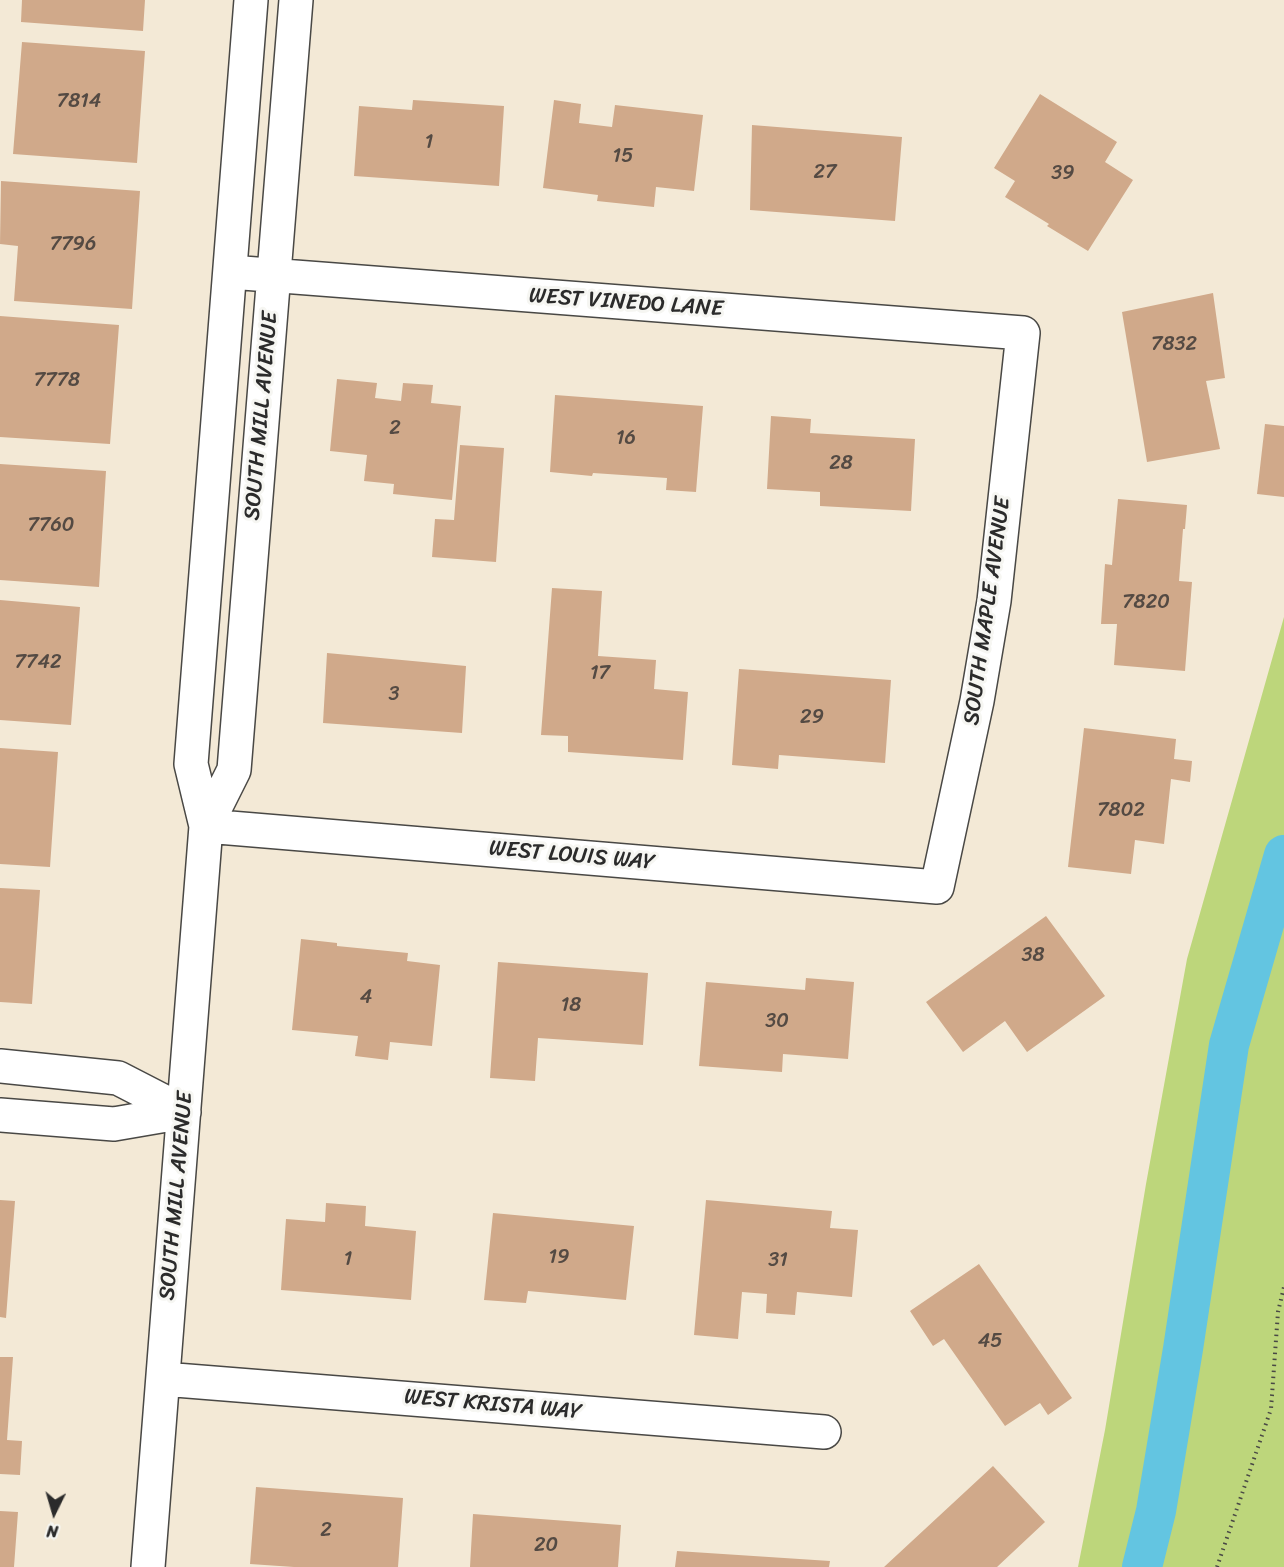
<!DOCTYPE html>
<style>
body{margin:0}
#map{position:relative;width:1284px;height:1567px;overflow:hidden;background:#f3e9d6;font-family:Sriracha,sans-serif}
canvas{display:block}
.north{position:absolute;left:24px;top:1483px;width:60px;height:60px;-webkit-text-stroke:4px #f6f6f2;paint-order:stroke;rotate:185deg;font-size:16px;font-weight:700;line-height:24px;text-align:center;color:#2b2b2b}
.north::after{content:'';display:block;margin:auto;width:21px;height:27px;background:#2b2b2b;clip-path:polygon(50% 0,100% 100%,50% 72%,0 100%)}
</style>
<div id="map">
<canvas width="1284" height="1567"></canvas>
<div class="north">N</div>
</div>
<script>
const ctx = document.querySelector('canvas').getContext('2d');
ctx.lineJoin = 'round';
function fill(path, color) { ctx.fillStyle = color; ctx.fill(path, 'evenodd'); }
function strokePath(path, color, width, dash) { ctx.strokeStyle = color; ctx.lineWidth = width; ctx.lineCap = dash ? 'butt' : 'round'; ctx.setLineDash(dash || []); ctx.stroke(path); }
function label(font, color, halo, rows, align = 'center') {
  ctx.font = font + ' Sriracha,sans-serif'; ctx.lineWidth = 6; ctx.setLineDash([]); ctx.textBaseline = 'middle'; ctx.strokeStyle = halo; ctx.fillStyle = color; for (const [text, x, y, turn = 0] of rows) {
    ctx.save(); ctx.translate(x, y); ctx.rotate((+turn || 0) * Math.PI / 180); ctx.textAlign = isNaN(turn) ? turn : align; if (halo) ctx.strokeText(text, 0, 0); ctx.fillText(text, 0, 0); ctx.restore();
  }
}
const green = new Path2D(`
 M 1284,617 L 1284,1567 L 1078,1567 L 1105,1430 L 1146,1184 L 1187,959 Z`);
const canal = new Path2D(`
 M 1142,1567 L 1156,1511 L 1183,1349 L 1229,1045 L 1284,855`);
const building = new Path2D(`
 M 22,0 L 145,0 L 143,31 L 21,22 Z
 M 22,42 L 145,51 L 137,163 L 13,154 Z
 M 1040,94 L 1117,142 L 1105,162 L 1133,180 L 1088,251 L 1047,226 L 1049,224 L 1005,197 L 1015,181 L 994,168 Z
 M 413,100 L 504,106 L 499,186 L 354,176 L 359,106 L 412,110 Z
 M 554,100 L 581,104 L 579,123 L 612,127 L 615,105 L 703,115 L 694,191 L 656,187 L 654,207 L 597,201 L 598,195 L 543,188 Z
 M 752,125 L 902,137 L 895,221 L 750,210 Z
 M 1,181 L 140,191 L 132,309 L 14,301 L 18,246 L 0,244 Z
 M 1213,293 L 1225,378 L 1206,381 L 1220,449 L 1147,462 L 1122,312 Z
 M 0,316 L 119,325 L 110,444 L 0,437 Z
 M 337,379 L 377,383 L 375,398 L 401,401 L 403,383 L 433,385 L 431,403 L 461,406 L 452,500 L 393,494 L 394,484 L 364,481 L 367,455 L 330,451 Z
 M 555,395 L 703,406 L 696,492 L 666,490 L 667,478 L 593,473 L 592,476 L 550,472 Z
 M 771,416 L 811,419 L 810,433 L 915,439 L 911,511 L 820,506 L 820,492 L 767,489 Z
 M 1265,424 L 1284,426 L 1284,497 L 1257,494 Z
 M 460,445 L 504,448 L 496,562 L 432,557 L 435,519 L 454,520 Z
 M 0,464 L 106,471 L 99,587 L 0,580 Z
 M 1118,499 L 1187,505 L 1185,529 L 1183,529 L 1179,581 L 1192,582 L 1185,671 L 1114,665 L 1117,624 L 1101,624 L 1105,564 L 1112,565 Z
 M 552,588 L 602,591 L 598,656 L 656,660 L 654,689 L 688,692 L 683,760 L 568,752 L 568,736 L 541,735 Z
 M 0,600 L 80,607 L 71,725 L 0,720 Z
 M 327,653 L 466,666 L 462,733 L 323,723 Z
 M 739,669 L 891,680 L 885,763 L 779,755 L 778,769 L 732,765 Z
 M 1084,728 L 1176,739 L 1174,759 L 1192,761 L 1190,782 L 1171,779 L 1164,844 L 1135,840 L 1131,874 L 1068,867 Z
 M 0,748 L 58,752 L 50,867 L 0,864 Z
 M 0,888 L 40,890 L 32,1004 L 0,1002 Z
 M 1046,916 L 1105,996 L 1027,1052 L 1005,1021 L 963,1052 L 926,1002 Z
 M 301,939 L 337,943 L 337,946 L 408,953 L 407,961 L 440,965 L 432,1046 L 390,1042 L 388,1060 L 355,1056 L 358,1036 L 292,1030 Z
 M 498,962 L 648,973 L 643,1045 L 538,1038 L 535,1081 L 490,1078 Z
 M 806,978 L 854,982 L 848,1059 L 783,1054 L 782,1072 L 699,1066 L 706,982 L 805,990 Z
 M 0,1200 L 15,1201 L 6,1318 L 0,1317 Z
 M 706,1200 L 832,1211 L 830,1228 L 858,1230 L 852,1297 L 797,1292 L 795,1315 L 766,1313 L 767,1294 L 742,1292 L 738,1339 L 694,1335 Z
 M 326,1203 L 366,1206 L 365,1226 L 416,1231 L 411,1300 L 281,1290 L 286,1219 L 325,1222 Z
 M 493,1213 L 634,1226 L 626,1300 L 528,1291 L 526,1303 L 484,1300 Z
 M 979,1264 L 1072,1398 L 1048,1415 L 1040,1403 L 1005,1426 L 944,1339 L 933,1346 L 910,1311 Z
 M 0,1357 L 13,1357 L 7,1440 L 22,1441 L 20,1475 L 0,1474 Z
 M 993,1466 L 1045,1522 L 997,1567 L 884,1567 Z
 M 256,1487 L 403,1498 L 398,1567 L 294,1567 L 250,1564 Z
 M 0,1511 L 18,1512 L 14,1567 L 0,1567 Z
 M 473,1514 L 621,1525 L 618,1567 L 470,1567 Z
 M 677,1551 L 830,1561 L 829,1567 L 675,1567 Z`);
const path = new Path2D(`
 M 1217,1567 L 1271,1409 L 1278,1312 L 1284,1287`);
const minor = new Path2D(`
 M 206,826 L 937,887 L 977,701 L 994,601 L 1023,333 L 230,272
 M 206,826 L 234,770 L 296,0
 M 0,1066 L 118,1078 L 184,1112
 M 0,1115 L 114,1124 L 184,1112
 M 163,1379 L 824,1432
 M 148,1567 L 206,826 L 191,764 L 251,0`);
const numberNames = [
 ["7814",79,102],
 ["1",429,143],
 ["15",623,157],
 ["27",825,173],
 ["39",1063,174],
 ["7796",73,245],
 ["7832",1174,345],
 ["7778",57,381],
 ["2",395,429],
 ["16",626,439],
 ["28",841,464],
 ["7760",51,526],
 ["7820",1146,603],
 ["7742",38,663],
 ["17",600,674],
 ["3",394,695],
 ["29",812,718],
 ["7802",1121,811],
 ["38",1033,956],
 ["4",366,998],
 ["18",571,1006],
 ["30",777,1022],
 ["19",559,1258],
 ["1",348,1260],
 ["31",778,1261],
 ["45",990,1342],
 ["2",326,1531],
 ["20",546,1546]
];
const streetNames = [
 ["WEST VINEDO LANE",626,303,4],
 ["SOUTH MILL AVENUE",262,416,-85],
 ["SOUTH MAPLE AVENUE",988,611,-82],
 ["WEST LOUIS WAY",572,856,5],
 ["SOUTH MILL AVENUE",177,1196,-85],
 ["WEST KRISTA WAY",493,1405,5]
];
fill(green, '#bdd67b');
strokePath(canal, '#63c5e1', 40);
fill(building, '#d0a98a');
strokePath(minor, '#494845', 36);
strokePath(path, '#494845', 4, [1.5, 4.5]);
strokePath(minor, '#fff', 33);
label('20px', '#544a43', null, numberNames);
label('22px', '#2b2b2b', '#f6f6f2', streetNames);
</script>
